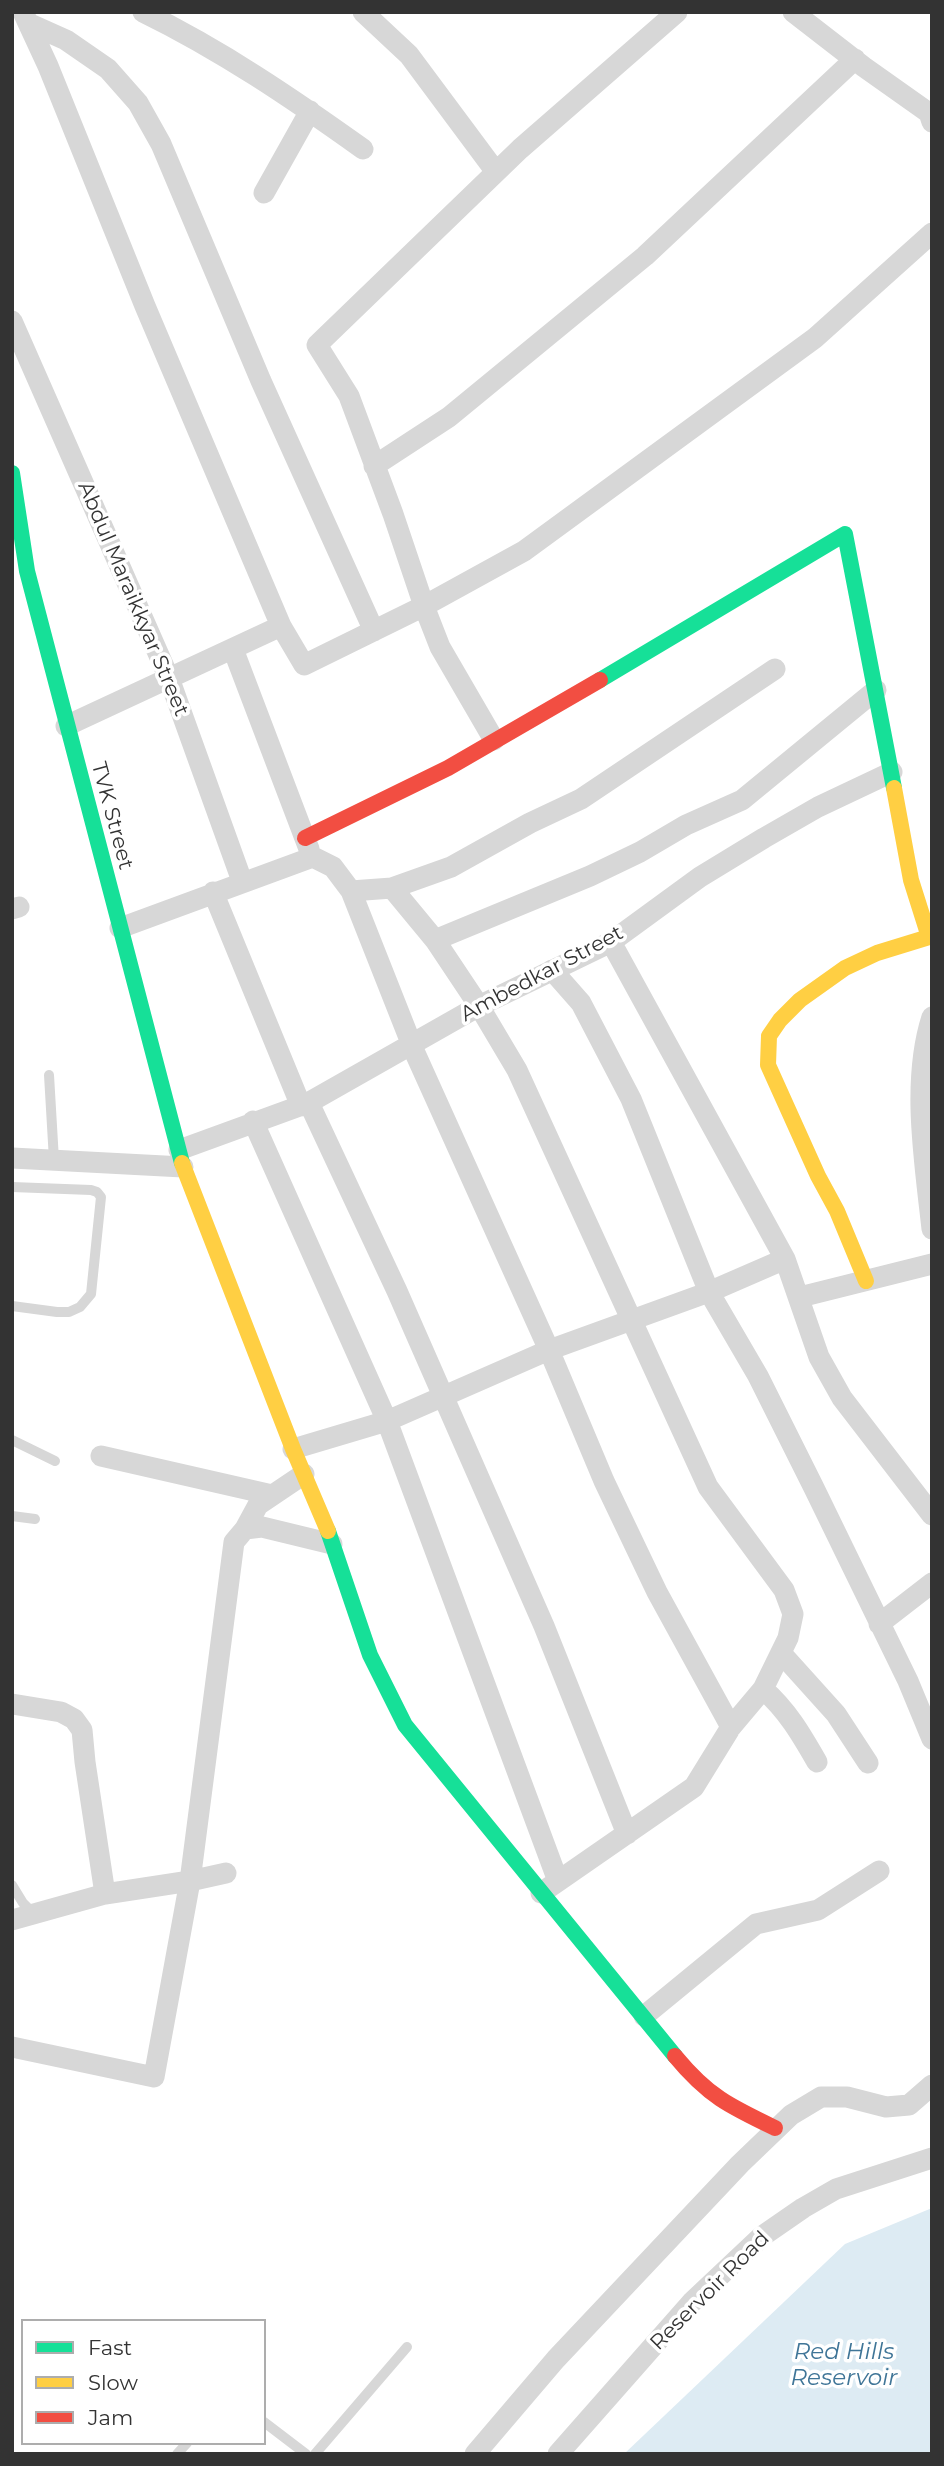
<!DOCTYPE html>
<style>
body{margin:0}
#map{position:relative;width:944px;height:2466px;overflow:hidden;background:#fff;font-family:Montserrat,sans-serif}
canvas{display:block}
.frame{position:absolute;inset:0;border:14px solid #333;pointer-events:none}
.legend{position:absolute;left:21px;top:2319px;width:245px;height:126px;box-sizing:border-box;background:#fff;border:2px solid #adadad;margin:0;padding:9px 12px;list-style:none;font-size:21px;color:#333}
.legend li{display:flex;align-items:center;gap:14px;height:35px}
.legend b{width:35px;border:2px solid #adadad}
</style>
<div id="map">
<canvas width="944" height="2466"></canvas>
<div class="frame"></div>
<ul class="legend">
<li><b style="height:9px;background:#16e098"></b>Fast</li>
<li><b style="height:9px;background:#ffcf43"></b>Slow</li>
<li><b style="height:9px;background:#f24e42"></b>Jam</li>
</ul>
</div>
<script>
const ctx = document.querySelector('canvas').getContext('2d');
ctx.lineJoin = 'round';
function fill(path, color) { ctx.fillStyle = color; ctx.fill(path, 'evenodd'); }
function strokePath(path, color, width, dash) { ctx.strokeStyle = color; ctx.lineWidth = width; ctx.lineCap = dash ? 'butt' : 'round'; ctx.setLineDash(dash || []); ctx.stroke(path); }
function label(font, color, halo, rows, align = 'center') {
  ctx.font = font + ' Montserrat,sans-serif'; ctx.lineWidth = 7; ctx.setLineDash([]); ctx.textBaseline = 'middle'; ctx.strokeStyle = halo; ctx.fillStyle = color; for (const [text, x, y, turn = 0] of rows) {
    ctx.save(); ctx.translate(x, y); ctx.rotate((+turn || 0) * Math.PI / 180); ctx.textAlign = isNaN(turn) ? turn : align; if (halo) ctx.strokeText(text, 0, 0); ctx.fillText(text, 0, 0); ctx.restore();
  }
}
const water = new Path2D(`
 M 932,2208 L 932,2454 L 624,2454 L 845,2244 Z`);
const lane = new Path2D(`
 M 49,1075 L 54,1160
 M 12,1187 L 91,1190 L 97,1192 L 101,1197 L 91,1294 L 80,1307 L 69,1312 L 57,1312 L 12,1306
 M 12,1440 L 55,1461
 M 12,1516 L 35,1519
 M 12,1885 L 23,1903 L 33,1913
 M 264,2422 L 306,2454
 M 177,2454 L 187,2443
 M 315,2454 L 407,2347`);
const street = new Path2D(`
 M 23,12 L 48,66 L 145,306 L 281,626 L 304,665 L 424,606 L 524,551 L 815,338 L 932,233
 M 143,12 C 221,50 293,99 363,149
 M 363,12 L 409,55 L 496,172
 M 793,12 L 864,67 L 929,113 L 932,122
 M 28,23 L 66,40 L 108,69 L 138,103 L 161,144 L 261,381 L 374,631
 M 264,193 L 310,111
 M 12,321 L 169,678 L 242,881
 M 374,466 L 449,417 L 645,256 L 855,59
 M 233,649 L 309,849
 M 66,726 L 281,626
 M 494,740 L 440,647 L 424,606 L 393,514 L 349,396 L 317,345 L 520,149 L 677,12
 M 392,888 L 435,940 L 479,1006 L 517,1070 L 708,1487 L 784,1590 L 793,1614 L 788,1638 L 763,1689 L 731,1727 L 694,1787 L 541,1893
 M 351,891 L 392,888 L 451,867 L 530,823 L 581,799 L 775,669
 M 213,892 L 301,1106
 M 12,909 L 19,907
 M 120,928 L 313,857 L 333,867 L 351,891 L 415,1053 L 549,1350 L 604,1481 L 657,1592 L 731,1727
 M 435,940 L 590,876 L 640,852 L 686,825 L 742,800 L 876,690
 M 611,942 L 785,1259 L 819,1357 L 842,1398 L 932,1515
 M 552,970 L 581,1003 L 631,1099 L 709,1292 L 758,1376 L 814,1488 L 908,1681 L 932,1739
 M 932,1017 C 911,1082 925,1163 932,1229
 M 309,1103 L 397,1291 L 544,1626 L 627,1834
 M 253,1121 L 387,1421 L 558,1881
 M 179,1150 L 308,1103 L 479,1006 L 611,942 L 700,877 L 764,838 L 818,807 L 892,772
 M 12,1158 L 183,1167
 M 800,1297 L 932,1264
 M 293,1449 L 387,1421 L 549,1350 L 709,1292 L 785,1259
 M 101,1456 L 272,1495
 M 245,1529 L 258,1505 L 304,1474
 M 879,1624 L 932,1583
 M 781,1653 L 836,1714 L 868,1763
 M 763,1689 C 787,1710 801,1734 817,1762
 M 12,1704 L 61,1712 L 74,1719 L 82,1730 L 85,1762 L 105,1894
 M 12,1920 L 105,1894 L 190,1881 L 226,1873
 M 644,2016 L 756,1924 L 818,1910 L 879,1871
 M 12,2047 L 154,2077 L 190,1881 L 234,1542 L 245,1529 L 262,1527 L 332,1544
 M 475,2454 L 556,2359 L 740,2164 L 791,2115 L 821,2097 L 847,2097 L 886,2107 L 909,2105 L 932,2085
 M 558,2454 L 692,2302 L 761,2237 L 803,2208 L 836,2189 L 932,2158`);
const fast = new Path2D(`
 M 12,473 L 27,571 L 182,1163
 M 600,680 L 845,534 L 894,788
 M 328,1531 L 370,1655 L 405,1725 L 675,2056`);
const slow = new Path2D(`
 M 182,1163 L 293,1449 L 328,1531
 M 866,1281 L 837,1211 L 818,1176 L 768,1065 L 769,1036 L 780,1020 L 800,1000 L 845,968 L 877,953 L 929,937 L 911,880 L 894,788`);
const jam = new Path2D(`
 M 305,838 L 448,768 L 600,680
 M 675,2056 C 708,2096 729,2106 775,2128`);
const streetNames = [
 ["Abdul Maraikkyar Street",133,599,67],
 ["TVK Street",112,816,75],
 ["Ambedkar Street",542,974,-28],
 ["Reservoir Road",710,2291,-45]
];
const waterNames = [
 ["Red Hills",844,2352],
 ["Reservoir",844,2378]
];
fill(water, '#ddebf3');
strokePath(lane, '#d7d7d7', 10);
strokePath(street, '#d7d7d7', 21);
strokePath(fast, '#16e098', 16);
strokePath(slow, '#ffcf43', 16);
strokePath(jam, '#f24e42', 16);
label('21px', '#333', '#fff', streetNames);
label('italic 23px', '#3f7597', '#fff', waterNames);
</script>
